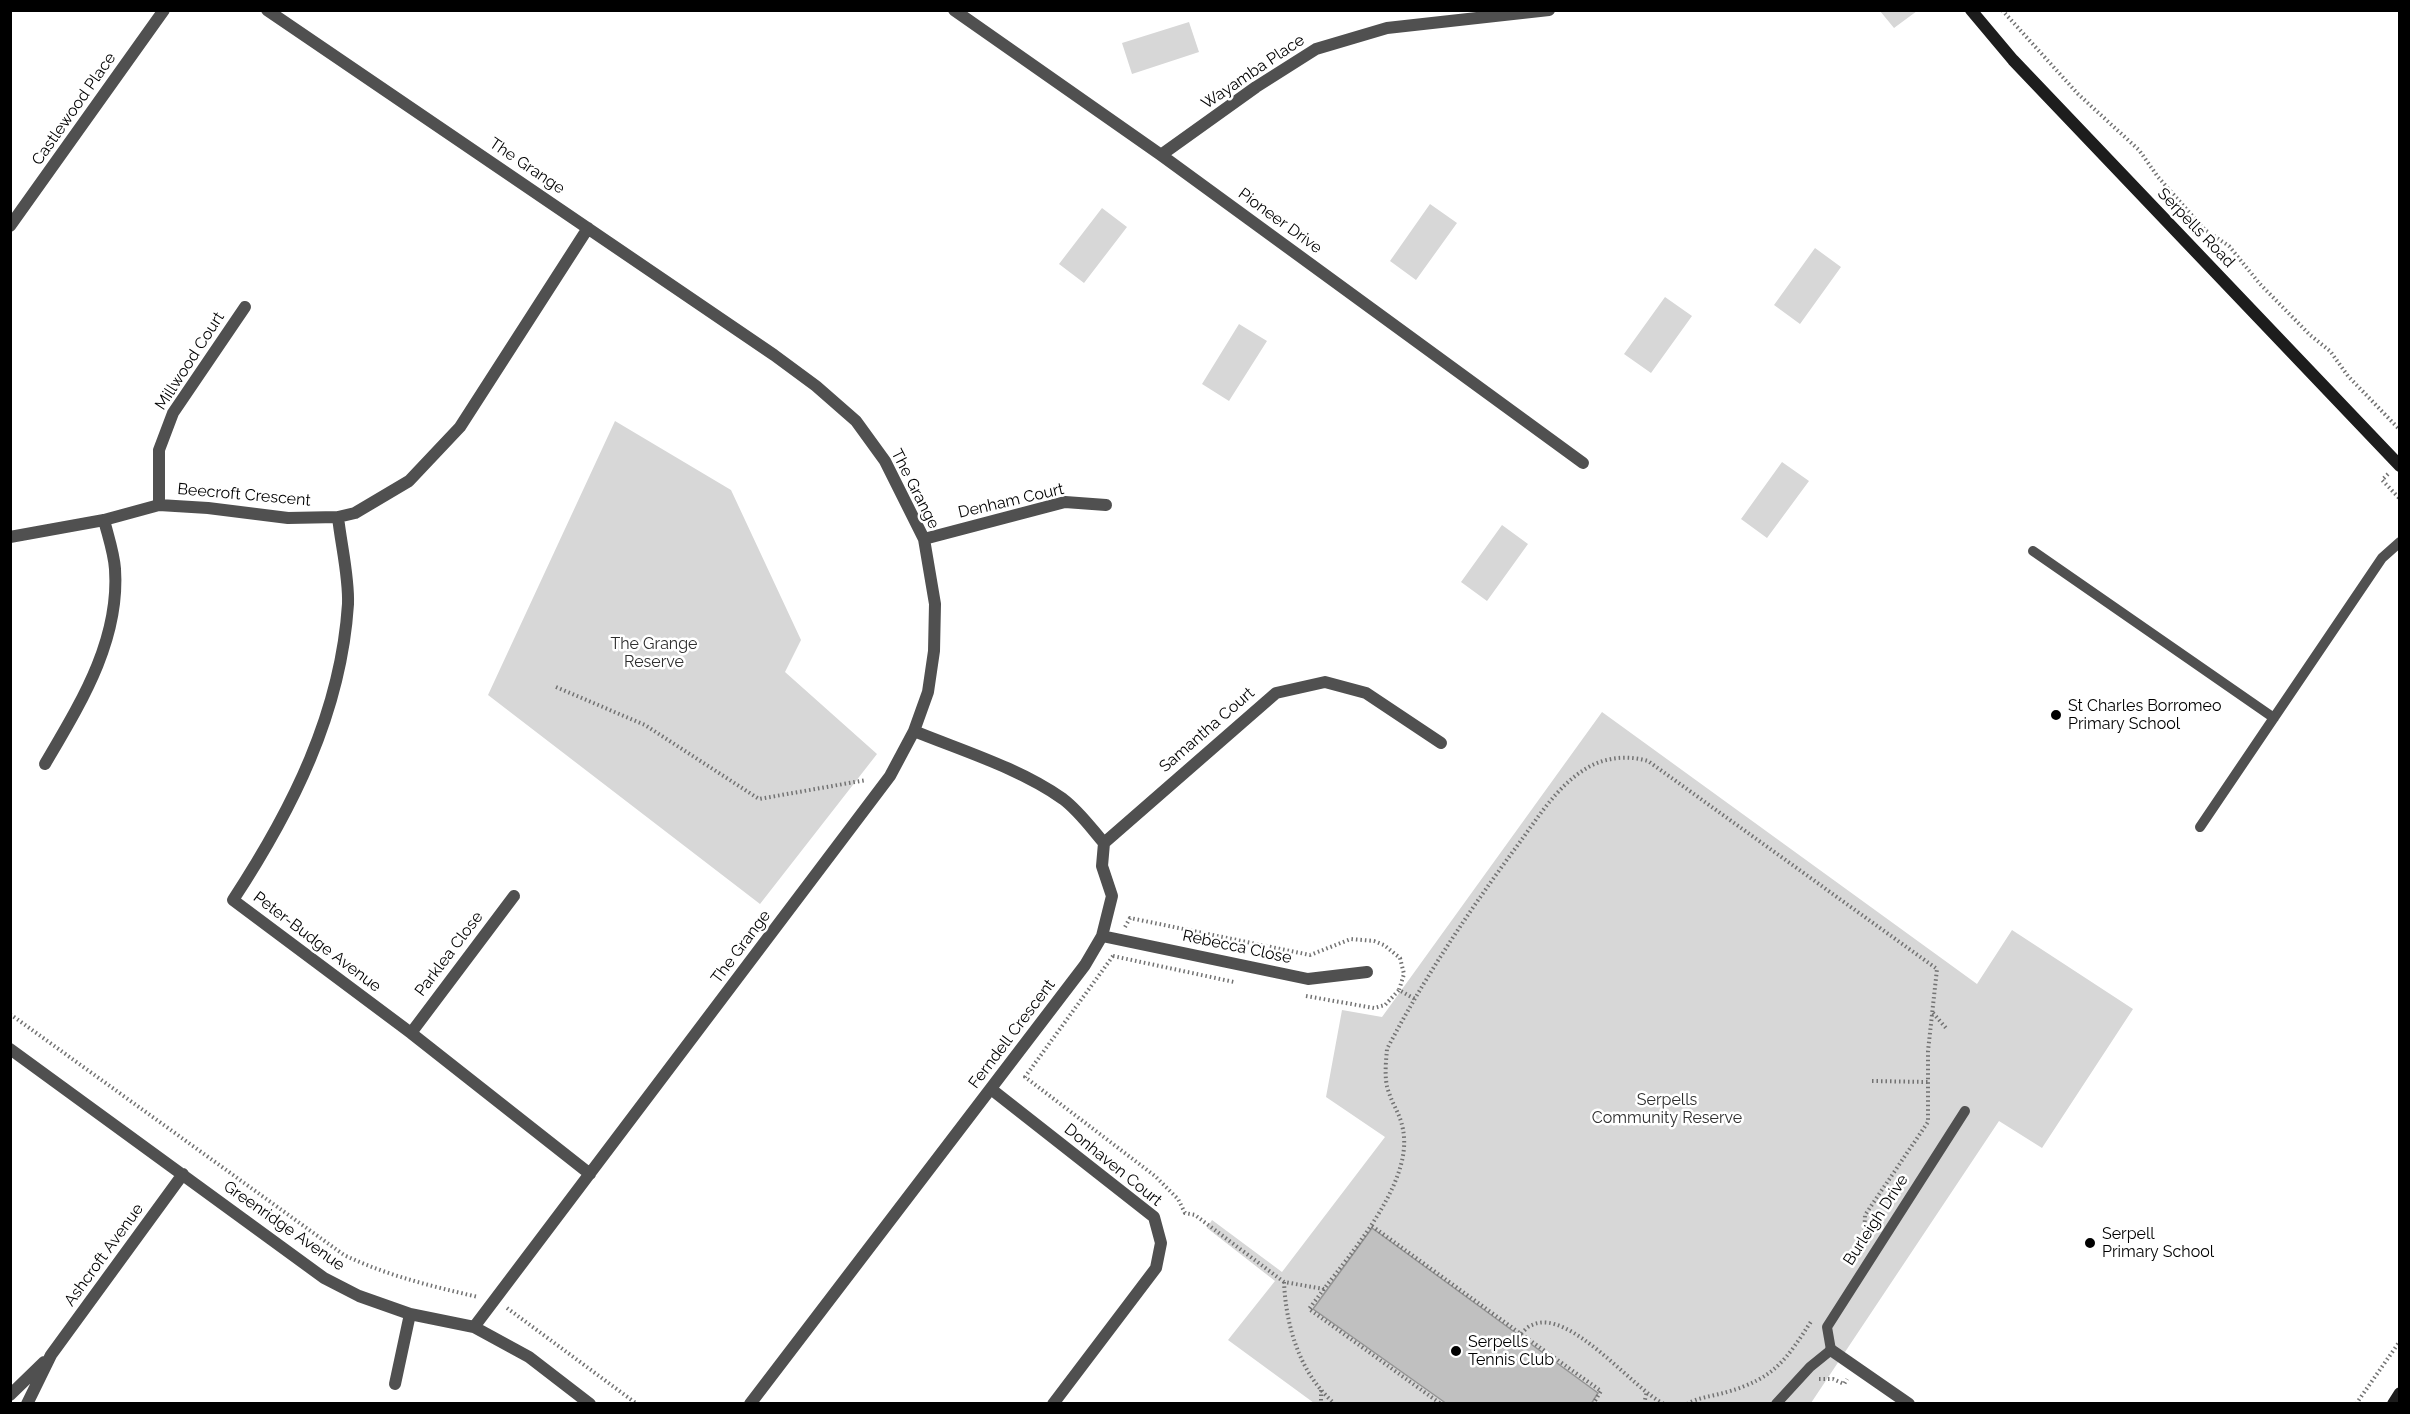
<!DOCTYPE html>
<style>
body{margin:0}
#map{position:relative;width:2410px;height:1414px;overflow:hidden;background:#fff;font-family:Raleway,sans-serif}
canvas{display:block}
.frame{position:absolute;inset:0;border:12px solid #000;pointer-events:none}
</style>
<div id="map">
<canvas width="2410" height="1414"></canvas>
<div class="frame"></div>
</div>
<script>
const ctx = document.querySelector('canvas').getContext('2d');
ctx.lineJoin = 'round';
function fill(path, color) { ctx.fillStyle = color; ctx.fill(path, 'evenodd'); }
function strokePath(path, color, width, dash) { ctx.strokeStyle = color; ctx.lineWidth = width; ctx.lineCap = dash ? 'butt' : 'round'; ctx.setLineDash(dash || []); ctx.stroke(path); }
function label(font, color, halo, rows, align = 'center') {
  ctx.font = font + ' Raleway,sans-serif'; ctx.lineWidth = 5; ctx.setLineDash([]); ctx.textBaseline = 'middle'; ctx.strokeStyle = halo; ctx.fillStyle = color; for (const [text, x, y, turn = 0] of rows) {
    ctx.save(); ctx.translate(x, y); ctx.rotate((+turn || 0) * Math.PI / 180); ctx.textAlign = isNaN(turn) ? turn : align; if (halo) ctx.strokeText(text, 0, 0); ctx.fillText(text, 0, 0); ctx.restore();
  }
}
const green = new Path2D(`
 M 1880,11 L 1917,11 L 1894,28 Z
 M 1189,22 L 1199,52 L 1132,74 L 1122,43 Z
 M 1430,204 L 1457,223 L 1416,280 L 1390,261 Z
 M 1102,208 L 1127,227 L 1084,283 L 1059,264 Z
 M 1815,248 L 1841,267 L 1800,324 L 1774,305 Z
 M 1665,297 L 1692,316 L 1651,373 L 1624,354 Z
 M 1239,324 L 1267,341 L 1229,401 L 1202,384 Z
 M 615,421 L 731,490 L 801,640 L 785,672 L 877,754 L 760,904 L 488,695 Z
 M 1782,462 L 1809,481 L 1767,538 L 1741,519 Z
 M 1502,525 L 1528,544 L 1487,601 L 1461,582 Z
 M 1602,712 L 1977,984 L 2012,930 L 2133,1009 L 2042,1148 L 1999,1121 L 1811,1403 L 1314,1403 L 1228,1340 L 1275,1281 L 1207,1228 L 1212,1220 L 1282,1272 L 1385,1137 L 1326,1097 L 1342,1010 L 1382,1017 Z`);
const building = new Path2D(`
 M 1372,1228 L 1598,1393 L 1591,1404 L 1447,1404 L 1313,1309 Z`);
const path = new Path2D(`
 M 2002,10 L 2078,94 L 2139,150 L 2158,177 L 2205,230 L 2229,246 L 2260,284 L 2310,335 L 2330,351 L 2348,376 L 2400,430
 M 2388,474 L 2382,480 L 2400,499
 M 556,687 L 645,725 L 759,799 L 866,780
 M 1125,927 L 1130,918 L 1310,955 L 1351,939 L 1374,941 L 1384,945 L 1400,958 L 1404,974 L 1399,990
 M 1113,956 L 1025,1077 L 1155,1176 L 1178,1199 L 1185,1213 L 1195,1215 L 1284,1282 L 1324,1289 C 1352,1252 1408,1187 1404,1137 C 1402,1115 1394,1109 1388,1090 C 1384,1077 1386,1062 1387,1049 C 1425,976 1471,908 1520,842 C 1539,816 1558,785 1587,768 C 1605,757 1628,755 1648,761 L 1937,969 L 1928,1051 L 1928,1122 L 1865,1215 L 1864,1241
 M 1113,956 L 1234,982
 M 1306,996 L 1374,1008 L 1385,1005 L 1399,990 L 1415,999
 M 1933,1013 L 1946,1028
 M 10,1014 L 344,1255 C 388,1276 431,1286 478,1297
 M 1872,1081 L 1928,1082
 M 1372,1226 L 1521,1334 C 1524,1331 1528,1326 1532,1325 C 1569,1307 1633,1389 1664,1404
 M 1284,1282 C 1286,1327 1300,1374 1335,1404
 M 1324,1289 L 1309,1309 L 1441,1404
 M 507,1308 L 637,1404
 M 1521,1334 L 1601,1391 L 1593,1404
 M 1819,1379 L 1833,1379 L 1844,1384 L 1847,1379
 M 1321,1390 L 1321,1404
 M 1644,1404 L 1647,1391
 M 1687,1404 C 1699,1397 1714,1396 1727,1392 C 1775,1378 1786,1360 1812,1320
 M 2356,1404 L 2400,1341`);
const lane = new Path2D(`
 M 2033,551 L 2274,718
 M 2200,827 L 2382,558 L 2400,542
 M 1776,1404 L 1810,1367 L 1831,1350 L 1827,1327 L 1965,1111`);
const street = new Path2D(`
 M 267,10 L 774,355 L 816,386 L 856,421 L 885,461 L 924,539 L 935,604 L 934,651 L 928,692 L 914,731 L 890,776 L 474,1327
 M 954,10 L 1161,155 L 1583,463
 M 1161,155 L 1256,87 L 1316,49 L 1387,28 L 1549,10
 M 10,226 L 164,10
 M 159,505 L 159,450 L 173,413 L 245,307
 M 338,517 C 341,545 349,576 348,604 C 341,713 292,810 233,900 L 411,1033 L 590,1174
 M 10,537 L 104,520 L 159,505 L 208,508 L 288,518 L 338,517 L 355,513 L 409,481 L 460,427 L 588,228
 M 924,539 L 1065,502 L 1106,505
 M 45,764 C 80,704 120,641 115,569 C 114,553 108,536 104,520
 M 1104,843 L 1276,693 L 1325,682 L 1366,693 L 1441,743
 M 1102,936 L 1308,979 L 1367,972
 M 411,1033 L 514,896
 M 10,1049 L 324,1278 L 359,1296 L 410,1314 L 474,1327 L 529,1357 L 590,1404
 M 991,1089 L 1154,1217 L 1161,1243 L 1156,1268 L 1053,1404
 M 1831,1350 L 1909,1404
 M 395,1384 L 410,1314
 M 10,1395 L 44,1362
 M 27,1404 L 51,1355 L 183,1174
 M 750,1404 L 1085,965 L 1102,936 L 1112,896 L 1102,866 L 1104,843 C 1091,828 1079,811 1063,799 C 1019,768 963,751 914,731`);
const secondary = new Path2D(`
 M 1971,10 L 2013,60 L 2400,466
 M 2393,1404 L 2400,1393`);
const markers = [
 [2056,715,6,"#000"],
 [2090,1243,6,"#000"],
 [1456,1351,6,"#000"]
];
const streetNames = [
 ["Wayamba Place",1253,72,-34],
 ["Castlewood Place",74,109,-55],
 ["The Grange",527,166,34],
 ["Pioneer Drive",1280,221,36],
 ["Serpells Road",2196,228,46],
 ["Millwood Court",190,361,-57],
 ["The Grange",915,489,63],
 ["Beecroft Crescent",244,495,5],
 ["Denham Court",1011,501,-13],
 ["Samantha Court",1207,730,-41],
 ["Peter-Budge Avenue",317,942,37],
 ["The Grange",741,947,-53],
 ["Rebecca Close",1237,947,12],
 ["Parklea Close",449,954,-53],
 ["Ferndell Crescent",1012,1034,-53],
 ["Donhaven Court",1113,1165,39],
 ["Burleigh Drive",1876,1220,-57],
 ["Greenridge Avenue",284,1226,35],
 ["Ashcroft Avenue",104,1255,-54]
];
const parkNames = [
 ["The Grange",654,644],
 ["Reserve",654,662],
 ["Serpells",1667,1100],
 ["Community Reserve",1667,1118]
];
const poiNames = [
 ["St Charles Borromeo",2068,706],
 ["Primary School",2068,724],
 ["Serpell",2102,1234],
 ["Primary School",2102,1252],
 ["Serpells",1468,1342],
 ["Tennis Club",1468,1360]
];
fill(green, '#d7d7d7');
fill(building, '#c0c0c0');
strokePath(building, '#949494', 1.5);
strokePath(path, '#727272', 4, [1.5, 3]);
strokePath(lane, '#505050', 10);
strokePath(street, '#505050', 12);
strokePath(secondary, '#1d1d1d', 12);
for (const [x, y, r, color] of markers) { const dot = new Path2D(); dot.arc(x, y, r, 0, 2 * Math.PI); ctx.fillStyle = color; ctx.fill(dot); strokePath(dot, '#fff', 2); }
label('16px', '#000', '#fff', streetNames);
label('16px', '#2e2e2e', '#fff', parkNames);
label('16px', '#000', '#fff', poiNames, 'left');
</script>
